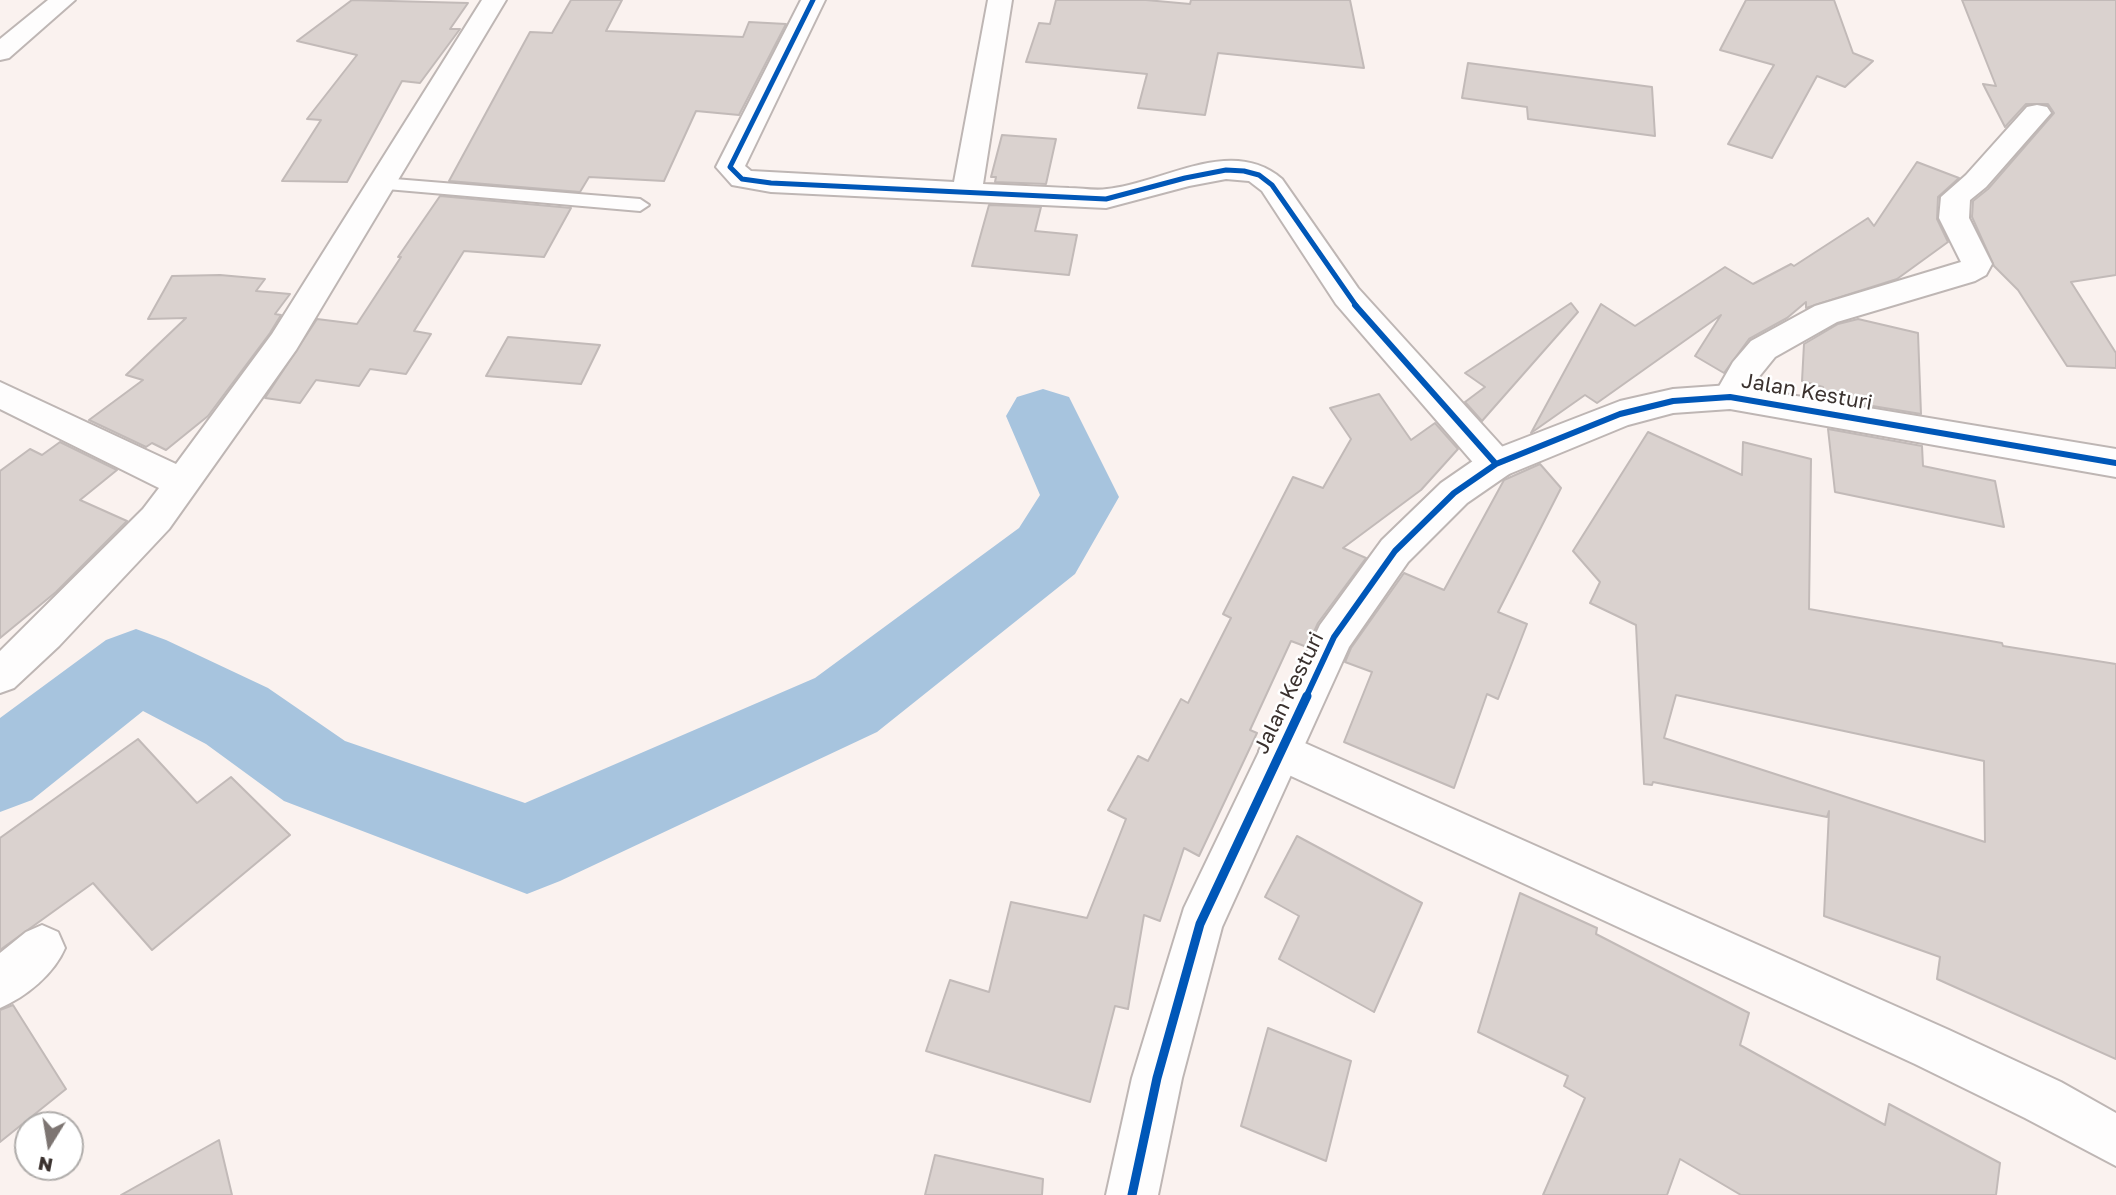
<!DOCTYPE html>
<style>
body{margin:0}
#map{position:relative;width:2116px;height:1195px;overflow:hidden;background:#faf2ef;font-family:"Golos Text",sans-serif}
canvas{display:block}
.north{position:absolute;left:14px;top:1111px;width:70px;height:70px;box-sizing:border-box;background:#fff;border:2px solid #b0adab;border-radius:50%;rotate:191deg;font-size:19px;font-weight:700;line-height:28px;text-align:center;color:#3a312e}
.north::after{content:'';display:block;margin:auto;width:24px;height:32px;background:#7d7572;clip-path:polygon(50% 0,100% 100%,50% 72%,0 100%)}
</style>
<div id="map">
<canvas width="2116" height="1195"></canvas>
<div class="north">N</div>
</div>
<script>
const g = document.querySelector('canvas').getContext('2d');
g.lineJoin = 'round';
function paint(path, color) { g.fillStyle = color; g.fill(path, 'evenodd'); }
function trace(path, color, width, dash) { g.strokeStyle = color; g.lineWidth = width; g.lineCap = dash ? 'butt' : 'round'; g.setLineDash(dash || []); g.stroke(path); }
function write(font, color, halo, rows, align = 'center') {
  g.font = font + ' "Golos Text",sans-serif'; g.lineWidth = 5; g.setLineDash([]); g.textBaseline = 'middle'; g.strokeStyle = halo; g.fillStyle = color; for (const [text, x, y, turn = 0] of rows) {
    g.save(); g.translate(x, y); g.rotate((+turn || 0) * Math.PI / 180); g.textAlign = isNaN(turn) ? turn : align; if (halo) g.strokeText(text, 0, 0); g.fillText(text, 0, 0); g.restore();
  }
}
const river = new Path2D(`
 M 1043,389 L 1069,397 L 1119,497 L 1075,574 L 877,732 L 560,881 L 527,894 L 284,801 L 206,744 L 143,711 L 32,800 L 0,812 L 0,718 L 106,640 L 136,629 L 166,640 L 268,688 L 345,741 L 525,803 L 815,678 L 1019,528 L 1040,495 L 1006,416 L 1017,397 Z`);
const building = new Path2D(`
 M 352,0 L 468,3 L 450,29 L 460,29 L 420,83 L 402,81 L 347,182 L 282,181 L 321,120 L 307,119 L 357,55 L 297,41 Z
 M 571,0 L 622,0 L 606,31 L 743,37 L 749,22 L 786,24 L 739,115 L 696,111 L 664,181 L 589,177 L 580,192 L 449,181 L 530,32 L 552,33 Z
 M 1056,0 L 1146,0 L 1190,4 L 1191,0 L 1350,0 L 1364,68 L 1218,53 L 1205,115 L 1138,108 L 1147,74 L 1026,62 L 1039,23 L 1050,24 Z
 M 1746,0 L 1834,0 L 1853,53 L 1873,61 L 1845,87 L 1817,76 L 1772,158 L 1728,144 L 1774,65 L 1720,50 Z
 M 1962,0 L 2116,0 L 2116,275 L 2071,282 L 2116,353 L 2116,368 L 2067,366 L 2018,290 L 1994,266 L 1972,217 L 1973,201 L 1988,189 L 2054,113 L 2048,104 L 2026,104 L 2005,127 L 1983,84 L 1996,86 Z
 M 1468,63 L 1652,87 L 1655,136 L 1528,119 L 1527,107 L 1462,98 Z
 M 1002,135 L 1056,139 L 1046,184 L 995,182 L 996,177 L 991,177 Z
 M 1917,162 L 1959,178 L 1938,197 L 1937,219 L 1948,242 L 1897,279 L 1806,308 L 1806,302 L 1787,318 L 1749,339 L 1724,373 L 1695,356 L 1721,315 L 1597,403 L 1585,395 L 1531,433 L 1601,304 L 1635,326 L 1725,267 L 1753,284 L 1791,264 L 1794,266 L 1868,218 L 1874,226 Z
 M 440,196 L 571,208 L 544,257 L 464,251 L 414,331 L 431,334 L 406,374 L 370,369 L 359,386 L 316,380 L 300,403 L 265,398 L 317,319 L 357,324 L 401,257 L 398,257 Z
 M 989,205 L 1041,207 L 1035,231 L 1077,235 L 1069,275 L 972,266 Z
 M 220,275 L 265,279 L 256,291 L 290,294 L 275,314 L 281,315 L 270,333 L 208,416 L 166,450 L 152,443 L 146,447 L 89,420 L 143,380 L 126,375 L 186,318 L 148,319 L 172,276 Z
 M 1571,303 L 1578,312 L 1482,421 L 1465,402 L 1485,387 L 1465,373 Z
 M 1858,319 L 1918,333 L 1921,414 L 1824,398 L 1823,387 L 1802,381 L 1804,344 L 1838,324 Z
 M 508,337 L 600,345 L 581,384 L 486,376 Z
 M 1379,394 L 1411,440 L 1435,423 L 1458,449 L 1421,490 L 1343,548 L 1366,558 L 1318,623 L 1307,647 L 1291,641 L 1250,730 L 1257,733 L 1199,856 L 1184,848 L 1160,921 L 1144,915 L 1128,1009 L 1115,1006 L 1090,1102 L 926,1051 L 950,980 L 989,992 L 1011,902 L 1087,918 L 1126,819 L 1108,810 L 1138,756 L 1148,761 L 1181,699 L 1188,703 L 1231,618 L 1223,614 L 1293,477 L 1323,488 L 1351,439 L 1330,408 Z
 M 1828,429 L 1922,446 L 1923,466 L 1995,481 L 2004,527 L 1835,492 Z
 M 1648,432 L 1742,475 L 1743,442 L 1811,459 L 1809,609 L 2002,643 L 2003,646 L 2116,664 L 2116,1059 L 1937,979 L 1940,957 L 1824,916 L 1829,811 L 1827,817 L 1653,782 L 1652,785 L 1644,784 L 1636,625 L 1590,603 L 1600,582 L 1573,551 ZM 1676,695 L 1984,761 L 1985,842 L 1664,738 Z
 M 60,442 L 117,470 L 80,500 L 127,521 L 56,592 L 0,638 L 0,471 L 30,449 L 42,455 Z
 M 1540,464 L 1561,488 L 1498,612 L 1527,624 L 1498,699 L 1487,694 L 1454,788 L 1344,742 L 1372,672 L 1345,662 L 1351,648 L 1404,573 L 1444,590 L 1504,480 Z
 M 138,739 L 197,803 L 231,777 L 290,835 L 152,950 L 93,883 L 0,950 L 0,838 Z
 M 1297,836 L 1422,903 L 1374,1012 L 1279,959 L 1299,916 L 1265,897 Z
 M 1520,893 L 1597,928 L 1596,934 L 1749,1013 L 1740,1045 L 1885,1125 L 1889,1104 L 2000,1163 L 1996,1195 L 1741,1195 L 1680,1159 L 1667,1195 L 1543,1195 L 1585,1098 L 1564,1086 L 1568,1076 L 1478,1032 Z
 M 13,1005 L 66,1089 L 0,1142 L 0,1010 Z
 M 1268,1028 L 1351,1061 L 1326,1161 L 1241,1126 Z
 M 219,1140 L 232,1195 L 121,1195 Z
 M 935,1155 L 1043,1179 L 1042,1195 L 925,1195 Z`);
const service = new Path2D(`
 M 382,178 L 640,199 L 649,205 L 640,211 L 375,188 L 373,184 L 375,180 Z`);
const minor = new Path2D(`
 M 48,0 L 75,0 L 9,58 L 0,60 L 0,39 Z
 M 482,0 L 506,0 L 296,350 L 169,529 L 59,646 L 14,688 L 0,693 L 0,651 L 143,509 L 159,488 L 0,409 L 0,382 L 176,464 L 272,334 Z
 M 801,0 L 825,0 L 745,166 L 751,171 L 954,182 L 988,0 L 1012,0 L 983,184 C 1012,185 1040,187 1069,188 C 1081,188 1095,191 1107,189 C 1162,184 1231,135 1282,179 L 1358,288 L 1509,454 L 1514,464 L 1509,474 L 1496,478 L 1483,474 L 1336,304 L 1262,191 L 1249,181 L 1226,179 L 1189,186 L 1106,208 L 771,192 L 732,185 L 716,167 Z
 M 2037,105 L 2047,107 L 2051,113 L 1986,187 L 1970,200 L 1969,218 L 1992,264 L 1986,275 L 1975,281 L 1837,322 L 1775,357 L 1758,378 L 1742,406 L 1730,409 L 1718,406 L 1713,397 L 1733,362 L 1751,341 L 1815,306 L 1961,262 L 1939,218 L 1941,197 L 1966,175 L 2027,107 Z
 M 1280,732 L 1949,1030 L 2061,1082 L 2116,1113 L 2116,1166 L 2025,1118 L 1915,1064 L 1265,764 L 1259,751 L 1265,738 Z
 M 42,925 L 58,932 L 65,948 C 54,974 26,997 0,1008 L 0,953 L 26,932 Z`);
const tertiary = new Path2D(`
 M 1730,385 L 2116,449 L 2116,477 L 1730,409 L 1673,413 L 1628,425 L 1509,474 L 1467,503 L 1408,562 L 1349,647 L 1222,927 L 1182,1078 L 1158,1195 L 1106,1195 L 1132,1078 L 1184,908 L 1320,625 L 1382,540 L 1441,483 L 1483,454 L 1620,401 L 1673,389 Z`);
const cyclewayFar2 = new Path2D(`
 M 813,0 L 730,167 L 742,179 L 771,183 L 1106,199 L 1185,178 L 1226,170 L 1244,171 L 1259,175 L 1272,185 L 1357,307`);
const cyclewayFar1 = new Path2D(`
 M 1355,305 L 1496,464
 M 1306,697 L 1334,637 L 1395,551 L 1454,493 L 1496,464 L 1620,414 L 1673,401 L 1730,397 L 2116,463`);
const cycleway = new Path2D(`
 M 1132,1195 L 1157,1078 L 1200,924 L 1307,696`);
const streetNames = [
 ["Jalan Kesturi",1807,392,10],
 ["Jalan Kesturi",1289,693,-64]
];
paint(river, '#a7c4de');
paint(building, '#dad2cf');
trace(building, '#c2bab8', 2);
trace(service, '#beb6b4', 4);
trace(minor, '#beb6b4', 4);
trace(tertiary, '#beb6b4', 4);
paint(service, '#fefdfd');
paint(minor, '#fefdfd');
paint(tertiary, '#fefdfd');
trace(cyclewayFar2, '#0057b8', 5);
trace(cyclewayFar1, '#0057b8', 6);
trace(cycleway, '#0057b8', 9);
write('21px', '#3a312e', '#fff', streetNames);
</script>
